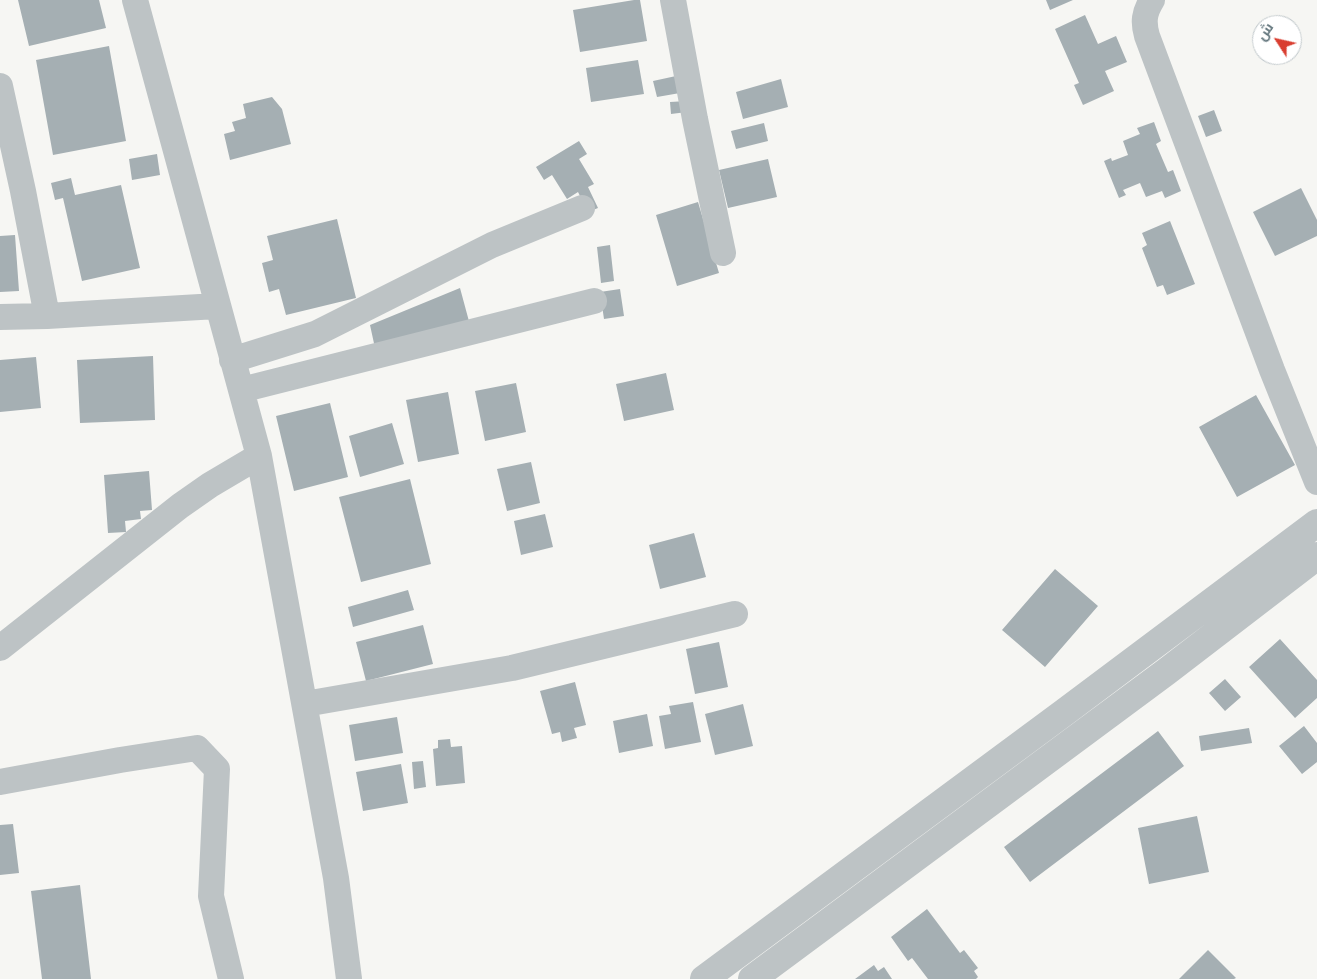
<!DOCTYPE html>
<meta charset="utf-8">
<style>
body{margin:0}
#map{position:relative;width:1317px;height:979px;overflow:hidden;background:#f6f6f3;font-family:"Nunito Sans",Cairo,sans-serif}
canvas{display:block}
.north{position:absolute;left:1252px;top:15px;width:50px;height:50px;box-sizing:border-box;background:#fff;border:1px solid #c1c8cb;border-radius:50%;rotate:305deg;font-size:14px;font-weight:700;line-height:20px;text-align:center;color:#63767d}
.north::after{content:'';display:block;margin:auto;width:18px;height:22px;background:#d93e30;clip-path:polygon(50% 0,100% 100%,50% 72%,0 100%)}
</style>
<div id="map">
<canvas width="1317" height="979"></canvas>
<div class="north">ش</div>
</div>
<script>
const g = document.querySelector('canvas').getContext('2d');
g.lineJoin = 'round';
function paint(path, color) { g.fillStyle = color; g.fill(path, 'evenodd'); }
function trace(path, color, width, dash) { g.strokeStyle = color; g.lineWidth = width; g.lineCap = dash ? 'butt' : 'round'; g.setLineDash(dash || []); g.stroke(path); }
const building = new Path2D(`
 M 18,0 L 99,0 L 106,28 L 29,46 Z
 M 634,0 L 640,0 L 647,41 L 580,52 L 573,10 Z
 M 1046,0 L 1073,0 L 1050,10 Z
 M 1085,15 L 1098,44 L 1116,36 L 1127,62 L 1105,71 L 1114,91 L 1083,105 L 1074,85 L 1079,83 L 1055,29 Z
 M 109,46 L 126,141 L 53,155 L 36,60 Z
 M 638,60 L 644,94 L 591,102 L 586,68 Z
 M 676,76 L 680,93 L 657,97 L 653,81 Z
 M 781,79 L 788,107 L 743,119 L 736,92 Z
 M 272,97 L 282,109 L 291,144 L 230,160 L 224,134 L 235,131 L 232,122 L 246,118 L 243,104 Z
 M 687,101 L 687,112 L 671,114 L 670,102 Z
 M 1214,110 L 1222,131 L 1206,137 L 1198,116 Z
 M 1154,122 L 1161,141 L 1156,144 L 1168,172 L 1173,170 L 1181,191 L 1165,198 L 1162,191 L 1146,197 L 1140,183 L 1123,190 L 1126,195 L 1119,198 L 1104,161 L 1111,158 L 1112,161 L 1128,155 L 1123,141 L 1140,134 L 1137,128 Z
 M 764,123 L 768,141 L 736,149 L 731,131 Z
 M 579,141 L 587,154 L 579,159 L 594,184 L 588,187 L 598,208 L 588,212 L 578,192 L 567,199 L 552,175 L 544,180 L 536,167 Z
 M 157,154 L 160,175 L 132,180 L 129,159 Z
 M 768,159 L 777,197 L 728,208 L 719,170 Z
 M 71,178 L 75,195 L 121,185 L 140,268 L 82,281 L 63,198 L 55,200 L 51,183 Z
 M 1301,188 L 1317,220 L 1317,236 L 1275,256 L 1253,212 Z
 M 698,202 L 719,273 L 677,286 L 656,215 Z
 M 337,219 L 356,298 L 286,315 L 279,289 L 269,292 L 262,263 L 273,260 L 267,236 Z
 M 1170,221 L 1195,284 L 1167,295 L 1163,285 L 1157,287 L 1142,248 L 1147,245 L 1142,233 Z
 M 15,235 L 19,291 L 0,292 L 0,236 Z
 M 610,245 L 614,281 L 601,283 L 597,247 Z
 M 460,288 L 470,325 L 375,348 L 370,325 Z
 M 620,289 L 624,316 L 604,319 L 600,292 Z
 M 153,356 L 155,420 L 80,423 L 77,360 Z
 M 36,357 L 41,408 L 0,412 L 0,360 Z
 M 666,373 L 674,410 L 624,421 L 616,384 Z
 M 516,383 L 526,432 L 485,441 L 475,391 Z
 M 448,392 L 459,454 L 418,462 L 406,400 Z
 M 1256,395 L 1295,465 L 1237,497 L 1199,427 Z
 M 330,403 L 348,477 L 294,491 L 276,416 Z
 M 392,423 L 404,464 L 360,477 L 349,436 Z
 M 531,462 L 540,503 L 507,511 L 497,469 Z
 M 149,471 L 152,510 L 140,511 L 141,519 L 125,521 L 126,532 L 108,533 L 104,475 Z
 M 410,479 L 431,564 L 361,582 L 339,497 Z
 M 545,514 L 553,547 L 521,555 L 514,521 Z
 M 694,533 L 706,577 L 660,589 L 649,545 Z
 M 1055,569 L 1098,606 L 1045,667 L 1002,630 Z
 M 408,590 L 414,610 L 353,627 L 348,607 Z
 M 423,625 L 433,664 L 366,681 L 356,642 Z
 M 1280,639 L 1317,680 L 1317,698 L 1295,718 L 1249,667 Z
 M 719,642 L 728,687 L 695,694 L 686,649 Z
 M 1225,679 L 1241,697 L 1225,711 L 1209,693 Z
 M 575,682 L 586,725 L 574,728 L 577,738 L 562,742 L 560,732 L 552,734 L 540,691 Z
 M 693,702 L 701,742 L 665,749 L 659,716 L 671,714 L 669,706 Z
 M 743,704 L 753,746 L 715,755 L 705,714 Z
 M 647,714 L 653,746 L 619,753 L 613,721 Z
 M 397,717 L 403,753 L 355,761 L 349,725 Z
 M 1304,726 L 1317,743 L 1317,762 L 1302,774 L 1279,746 Z
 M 1249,728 L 1252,743 L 1201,751 L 1199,736 Z
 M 1158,731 L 1184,766 L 1030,882 L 1004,847 Z
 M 450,739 L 451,747 L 462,746 L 465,783 L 436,786 L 433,749 L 438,748 L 438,740 Z
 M 423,761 L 426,787 L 414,789 L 412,762 Z
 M 401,764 L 408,803 L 363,811 L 356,772 Z
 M 1197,816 L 1209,872 L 1149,884 L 1138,828 Z
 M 13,824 L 19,873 L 0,875 L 0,825 Z
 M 80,885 L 91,979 L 42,979 L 31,891 Z
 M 927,909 L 960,953 L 964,950 L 978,968 L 974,971 L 978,977 L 976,979 L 928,979 L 912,958 L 908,961 L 891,937 Z
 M 1208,950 L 1236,978 L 1234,979 L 1179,979 Z
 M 874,965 L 878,971 L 884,967 L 892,979 L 855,979 Z`);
const minor = new Path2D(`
 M 135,0 L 259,456 L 336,878 L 349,979
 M 673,0 L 695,119 L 723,253
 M 1152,0 C 1144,13 1143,22 1147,36 L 1272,370 L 1317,482
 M 0,86 L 23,191 L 47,316
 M 0,317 L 47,316 L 217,306
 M 232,360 L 315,334 L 492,245 L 582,208
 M 241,390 L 594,301
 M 0,648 L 180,506 L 210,485 L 259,456
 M 305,704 L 512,668 L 735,614
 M 0,782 L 120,760 L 197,748 L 217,769 L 211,896 L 231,979`);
const tertiary = new Path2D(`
 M 704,979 L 1062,714 L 1317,523
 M 752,979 L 1166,672 L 1317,556`);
paint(building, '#a5afb3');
trace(minor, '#bdc3c5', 26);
trace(tertiary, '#bdc3c5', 28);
</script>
